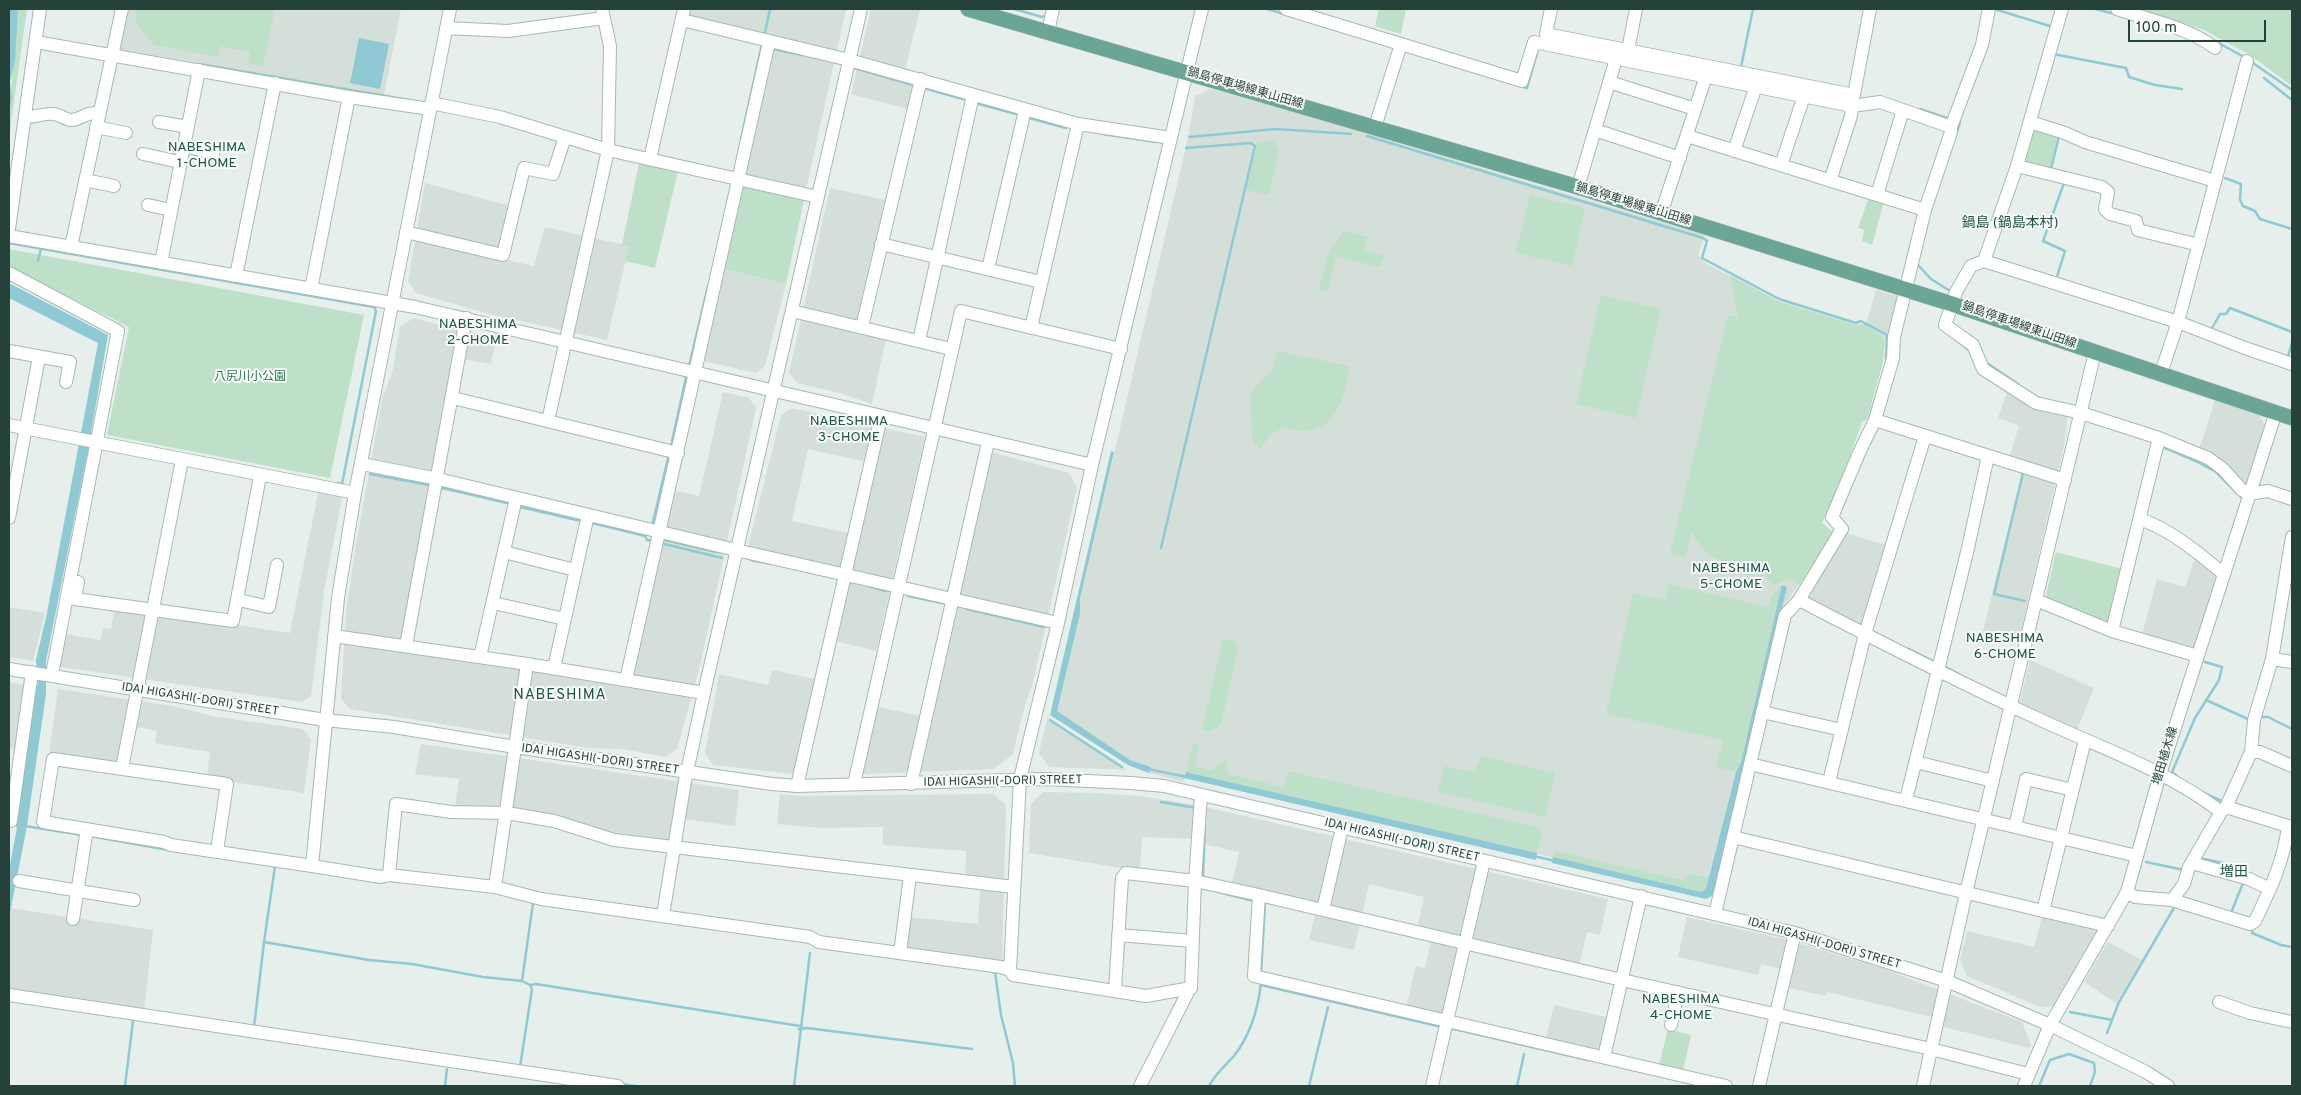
<!DOCTYPE html>
<meta charset="utf-8">
<style>
body{margin:0}
#map{position:relative;width:2301px;height:1095px;overflow:hidden;background:#e6efeb;font-family:Overpass,sans-serif}
canvas{display:block}
.frame{position:absolute;inset:0;border:10px solid #24423a;pointer-events:none}
.scale{position:absolute;left:2128px;top:20px;width:138px;height:22px;box-sizing:border-box;border:2px solid #24423a;border-top:0;padding-left:6px;font-size:15px;line-height:18px;white-space:nowrap;color:#24423a;-webkit-text-stroke:4px #f7fbf9;paint-order:stroke}
</style>
<div id="map">
<canvas width="2301" height="1095"></canvas>
<div class="frame"></div>
<div class="scale">100 m</div>
</div>
<script>
const g = document.querySelector('canvas').getContext('2d');
g.lineJoin = 'round';
function paint(path, color) { g.fillStyle = color; g.fill(path, 'evenodd'); }
function trace(path, color, width, dash) { g.strokeStyle = color; g.lineWidth = width; g.lineCap = dash ? 'butt' : 'round'; g.setLineDash(dash || []); g.stroke(path); }
function write(font, color, halo, rows, align = 'center') {
  g.font = font + ' Overpass,"Noto Sans JP",sans-serif'; g.lineWidth = 4; g.setLineDash([]); g.textBaseline = 'middle'; g.strokeStyle = halo; g.fillStyle = color; for (const [text, x, y, turn = 0] of rows) {
    g.save(); g.translate(x, y); g.rotate((+turn || 0) * Math.PI / 180); g.textAlign = isNaN(turn) ? turn : align; if (halo) g.strokeText(text, 0, 0); g.fillText(text, 0, 0); g.restore();
  }
}
const built = new Path2D(`
 M 127,9 L 401,9 L 384,95 L 118,49 Z
 M 687,9 L 846,9 L 806,190 L 744,176 L 775,38 L 686,18 Z
 M 871,9 L 920,9 L 903,77 L 918,81 L 911,110 L 851,94 Z
 M 1210,89 L 1361,130 L 1384,139 L 1705,235 L 1698,255 L 1705,263 L 1778,301 L 1806,310 L 1856,325 L 1866,324 L 1876,290 L 1897,296 L 1900,303 L 1890,333 L 1885,339 L 1883,362 L 1867,419 L 1862,422 L 1842,478 L 1822,523 L 1833,532 L 1799,585 L 1775,617 L 1741,762 L 1736,772 L 1706,890 L 1701,892 L 1186,772 L 1184,782 L 1149,773 L 1151,767 L 1130,760 L 1056,711 L 1080,614 L 1080,599 L 1188,138 L 1195,96 Z
 M 425,183 L 518,208 L 507,260 L 534,266 L 545,227 L 629,246 L 607,340 L 489,314 L 416,293 L 408,281 Z
 M 830,188 L 890,201 L 859,331 L 886,338 L 872,404 L 840,393 L 797,383 L 789,373 Z
 M 724,269 L 786,284 L 765,366 L 756,373 L 703,361 Z
 M 414,318 L 459,330 L 497,336 L 491,364 L 456,358 L 400,650 L 629,684 L 672,490 L 699,496 L 723,392 L 749,398 L 756,408 L 700,666 L 677,749 L 666,757 L 621,749 L 588,748 L 350,709 L 341,699 L 346,612 L 356,544 L 382,400 L 393,369 L 400,326 Z
 M 2008,389 L 2068,414 L 2064,446 L 2018,644 L 1982,635 L 2024,465 L 2009,459 L 2019,426 L 1998,418 Z
 M 2215,400 L 2259,415 L 2265,425 L 2244,497 L 2221,472 L 2197,456 Z
 M 792,408 L 925,437 L 876,651 L 835,641 L 875,464 L 808,449 L 792,521 L 849,533 L 841,570 L 748,547 L 781,415 Z
 M 991,452 L 1069,473 L 1077,487 L 1033,682 L 1023,712 L 1013,754 L 994,769 L 863,774 L 878,707 L 930,718 Z
 M 319,489 L 338,493 L 342,497 L 324,592 L 311,696 L 302,702 L 60,667 L 66,634 L 100,640 L 103,628 L 111,629 L 115,607 L 290,633 Z
 M 1844,532 L 1888,546 L 1862,628 L 1804,599 Z
 M 2196,554 L 2219,574 L 2192,658 L 2142,635 L 2157,579 L 2185,587 Z
 M 9,607 L 45,613 L 33,661 L 9,657 Z
 M 2030,660 L 2094,688 L 2077,730 L 2020,702 Z
 M 772,670 L 815,679 L 793,774 L 713,765 L 705,753 L 719,674 L 768,685 Z
 M 9,682 L 34,687 L 24,751 L 9,748 Z
 M 58,689 L 173,706 L 212,716 L 303,729 L 311,740 L 304,793 L 207,778 L 210,752 L 155,743 L 157,731 L 128,725 L 120,765 L 49,753 Z
 M 1047,718 L 1127,770 L 1049,767 L 1039,753 Z
 M 421,744 L 739,790 L 735,826 L 675,818 L 671,841 L 608,835 L 455,808 L 459,779 L 415,774 Z
 M 1043,792 L 1093,793 L 1140,796 L 1196,805 L 1608,899 L 1600,935 L 1587,932 L 1579,966 L 1471,941 L 1453,1018 L 1406,1008 L 1416,966 L 1425,968 L 1433,933 L 1417,929 L 1424,897 L 1369,884 L 1354,950 L 1309,940 L 1317,906 L 1231,887 L 1239,852 L 1204,844 L 1194,839 L 1142,837 L 1140,871 L 1029,853 L 1031,804 Z
 M 780,794 L 800,796 L 993,794 L 1006,805 L 1002,964 L 904,950 L 908,917 L 978,924 L 980,889 L 965,887 L 966,851 L 883,845 L 883,827 L 820,828 L 777,824 Z
 M 10,908 L 153,930 L 144,1010 L 9,988 Z
 M 2043,913 L 2103,928 L 2055,1006 L 2040,1007 L 1967,976 L 1960,960 L 1967,931 L 2034,947 Z
 M 1687,917 L 1788,940 L 1885,969 L 1952,995 L 2022,1022 L 2031,1045 L 2030,1048 L 1939,1026 L 1940,1019 L 1827,992 L 1826,996 L 1784,987 L 1787,971 L 1761,964 L 1758,975 L 1678,957 Z
 M 2108,942 L 2142,960 L 2116,1003 L 2084,982 Z
 M 1554,1005 L 1610,1018 L 1602,1052 L 1546,1039 Z`);
const green = new Path2D(`
 M 18,9 L 27,9 L 9,137 C 9,94 15,52 18,9 Z
 M 137,9 L 275,9 L 263,66 L 248,63 L 250,52 L 220,46 L 218,57 L 154,45 L 135,21 Z
 M 1379,9 L 1406,9 L 1401,34 L 1375,26 Z
 M 2140,9 L 2292,9 L 2292,86 L 2250,55 L 2204,30 Z
 M 2031,127 L 2057,137 L 2050,171 L 2020,163 Z
 M 1274,140 L 1279,152 L 1269,195 L 1246,190 L 1257,143 Z
 M 640,158 L 678,171 L 655,268 L 625,261 L 629,246 L 622,245 Z
 M 742,184 L 804,200 L 786,284 L 724,269 Z
 M 1530,195 L 1585,208 L 1572,266 L 1516,253 Z
 M 1869,197 L 1884,202 L 1872,245 L 1862,241 L 1864,230 L 1858,228 Z
 M 1345,231 L 1368,237 L 1364,250 L 1385,256 L 1380,267 L 1336,257 L 1327,292 L 1319,289 L 1330,249 Z
 M 9,249 L 364,315 L 330,478 L 107,435 L 129,327 L 9,267 Z
 M 1730,275 L 1778,301 L 1856,325 L 1866,324 L 1885,339 L 1883,362 L 1867,419 L 1862,422 L 1843,475 L 1822,523 L 1833,532 L 1799,585 C 1789,578 1783,579 1773,586 L 1765,576 L 1744,575 L 1745,568 C 1722,563 1702,555 1692,532 L 1685,558 L 1670,554 L 1728,315 L 1738,317 Z
 M 1601,295 L 1661,309 L 1636,418 L 1576,404 Z
 M 1277,351 L 1350,366 C 1343,405 1333,441 1284,428 L 1270,434 L 1261,449 L 1255,445 L 1252,438 L 1250,395 L 1263,378 L 1272,370 Z
 M 2056,552 L 2122,569 L 2109,625 L 2045,600 Z
 M 1669,584 L 1768,607 L 1772,594 L 1782,585 L 1741,762 L 1736,772 L 1716,767 L 1723,740 L 1606,714 L 1633,593 L 1665,600 Z
 M 1223,639 L 1235,642 L 1238,648 L 1221,724 L 1211,731 L 1202,730 Z
 M 1193,743 L 1199,745 L 1195,766 L 1211,770 L 1226,759 L 1228,774 L 1284,787 L 1288,771 L 1537,827 L 1542,834 L 1537,853 L 1186,772 Z
 M 1481,756 L 1555,773 L 1545,817 L 1438,792 L 1444,766 L 1475,772 Z
 M 1556,851 L 1682,880 L 1690,874 L 1710,878 L 1706,890 L 1701,892 L 1553,857 Z
 M 1668,1029 L 1691,1035 L 1683,1071 L 1659,1065 Z`);
const water = new Path2D(`
 M 9,9 L 18,9 L 15,61 L 10,82 L 12,99 L 9,109 Z
 M 359,38 L 389,44 L 380,89 L 350,83 Z
 M 9,283 L 108,335 L 88,450 L 46,661 L 46,694 L 27,826 L 9,918 L 9,869 L 17,828 L 15,825 L 35,688 L 38,685 L 36,660 L 47,613 L 98,343 L 9,298 Z
 M 1111,451 L 1114,452 L 1080,599 L 1080,614 L 1057,711 L 1130,760 L 1151,767 L 1149,773 L 1128,765 L 1050,715 Z
 M 1782,585 L 1787,587 L 1714,895 L 1706,899 L 1552,863 L 1553,857 L 1701,892 L 1706,889 L 1736,772 L 1741,762 Z
 M 1186,772 L 1537,853 L 1536,860 L 1184,778 Z`);
const stream = new Path2D(`
 M 1014,9 L 1042,17 L 1046,15
 M 1267,9 L 1284,14
 M 1994,9 L 2053,27
 M 2095,9 L 2115,14
 M 764,37 L 770,9
 M 2213,40 L 2246,58
 M 773,49 L 802,55
 M 2053,54 L 2126,68 L 2129,77 L 2155,85 L 2182,89
 M 2250,61 L 2292,90
 M 199,64 L 409,100
 M 851,67 L 913,85
 M 1741,67 L 1753,9
 M 2264,78 L 2292,100
 M 1521,86 L 1527,88 L 1537,53
 M 927,89 L 963,99
 M 979,104 L 1016,114
 M 1920,109 L 1950,119
 M 1029,118 L 1066,128
 M 1957,132 L 1960,122 L 1958,122
 M 1103,134 L 1156,142
 M 1367,136 L 1703,238 L 1707,241 L 1702,258 L 1779,299 L 1856,323 L 1861,321 L 1887,335 L 1886,360
 M 1189,137 L 1276,129 L 1351,134
 M 741,139 L 762,44
 M 2051,169 L 2059,136
 M 2225,178 L 2241,184 L 2240,200 L 2243,206 L 2255,211 L 2260,219 L 2292,229
 M 9,243 L 374,307 L 376,311 L 342,484 L 338,483
 M 38,261 L 41,249
 M 1917,264 L 1931,279 L 1950,291
 M 2056,280 L 2065,251 L 2043,241 L 2064,183
 M 2211,330 L 2220,314 L 2226,314 L 2230,308 L 2292,332
 M 1955,339 L 1970,351
 M 2288,357 L 2292,342
 M 1987,363 L 2018,384
 M 689,366 L 708,286
 M 1869,419 L 1875,399
 M 671,446 L 687,373
 M 2163,447 L 2198,462 L 2216,472 L 2241,497
 M 2020,472 L 2023,473 L 1994,594 L 2025,601
 M 370,474 L 429,485
 M 442,488 L 507,503
 M 520,507 L 581,521
 M 592,523 L 645,536 L 647,540 L 653,541
 M 652,526 L 669,454
 M 661,539 L 716,552
 M 660,543 L 722,558
 M 1161,548 L 1255,146 L 1251,143 L 1186,148
 M 751,560 L 771,564
 M 868,586 L 886,591
 M 908,596 L 942,603
 M 967,609 L 1044,627
 M 1909,649 L 1933,661
 M 1944,666 L 1968,679
 M 2206,700 L 2250,720
 M 2260,719 L 2261,717 L 2268,717 L 2292,729
 M 1050,720 L 1122,767
 M 1148,769 L 1187,777
 M 2178,777 L 2172,772 L 2195,718 L 2219,680 L 2222,667 L 2205,662
 M 2204,793 L 2224,802
 M 1161,802 L 1197,808
 M 25,826 L 82,835
 M 90,836 L 168,850
 M 1534,856 L 1555,861
 M 2199,858 L 2228,864 L 2245,870 L 2245,873
 M 2146,862 L 2184,870
 M 1203,877 L 1205,825
 M 1203,888 L 1254,901
 M 2231,913 L 2243,883
 M 2253,927 L 2252,933 L 2281,945 L 2292,947
 M 264,942 L 369,960 L 412,964 L 483,977 L 522,981
 M 992,972 L 995,972 L 1001,1015 L 1013,1063 L 1015,1086
 M 1261,973 L 1265,903 L 1262,903
 M 530,985 L 536,984 L 800,1026
 M 1261,985 L 1442,1027
 M 2070,1012 L 2112,1020
 M 254,1027 L 264,942 L 275,866
 M 1450,1028 L 1588,1060
 M 799,1029 L 807,1028 L 972,1049
 M 2107,1033 L 2119,1002 L 2175,906
 M 520,1067 L 532,989 L 530,985 L 522,981 L 533,903
 M 621,1084 L 635,1086
 M 125,1086 L 133,1021
 M 445,1086 L 447,1069
 M 794,1086 L 810,953
 M 1209,1086 C 1215,1074 1225,1066 1234,1056 C 1251,1034 1258,1010 1261,983
 M 1309,1086 L 1328,1007
 M 1517,1086 L 1524,1054
 M 2039,1086 L 2050,1060 L 2069,1054 L 2094,1063 L 2095,1072 L 2090,1086`);
const minor = new Path2D(`
 M 450,9 L 355,493 L 338,598 L 312,866 L 381,877 L 389,875 L 495,887 L 541,899 L 810,937 L 819,942 L 1001,967 L 1010,970 L 1013,975 L 1146,996 L 1191,988 L 1195,881 L 1201,795
 M 1286,9 L 1522,81 L 1534,42 L 1852,106 L 1880,102 L 1951,127 L 1951,132 L 1925,210 L 1894,337 L 1893,358 L 1875,420 L 1859,453 L 1832,517 L 1842,529 L 1799,600 L 1785,615 L 1715,914
 M 1551,9 L 1546,34 L 1854,95 L 1870,9
 M 2062,9 L 2017,166 L 1984,261 L 1971,266 L 1956,292 L 1945,325 L 1973,345 L 1983,369 L 2036,403 L 2081,413 L 2159,438 L 2208,458 L 2223,469 L 2242,490 L 2249,494 L 2268,491 L 2292,499
 M 2117,9 C 2150,20 2187,27 2215,48
 M 682,20 L 849,60 L 1078,124 L 1171,138
 M 446,28 L 508,31 L 604,18
 M 1048,32 L 1053,9
 M 36,42 L 349,97 L 430,109
 M 1628,50 L 1636,9
 M 1609,82 L 1695,109
 M 431,103 L 500,117 L 608,150 L 818,197
 M 25,117 C 36,117 44,113 53,114 C 60,114 65,120 72,120 C 83,119 85,111 99,114
 M 159,122 L 188,127
 M 2030,122 L 2065,133 L 2085,142 L 2215,181
 M 96,127 L 126,133
 M 1375,127 L 1401,44
 M 1951,127 L 1982,45 L 1989,9
 M 1595,130 L 1680,158
 M 1687,136 L 1925,210
 M 184,146 L 213,153
 M 1734,151 L 1756,86
 M 143,154 L 175,161 L 181,160
 M 650,159 L 684,9
 M 1781,165 L 1804,96
 M 2017,166 L 2102,187 L 2108,192 L 2105,209 L 2110,214 L 2136,221 L 2138,230 L 2199,245
 M 85,180 L 114,186
 M 1830,181 L 1851,116 L 1852,106
 M 1578,187 L 1616,59
 M 1877,195 L 1903,110
 M 148,205 L 171,210
 M 1661,214 L 1706,76
 M 9,229 L 40,9
 M 406,232 L 503,255 L 524,168 L 553,174 L 565,137
 M 9,236 L 415,307 L 1092,465
 M 881,244 L 1041,282
 M 71,247 L 122,9
 M 1984,261 L 2178,322 L 2245,348 L 2292,364
 M 161,263 L 199,70
 M 988,269 L 1025,110
 M 9,273 L 118,331 L 53,669
 M 236,276 L 275,83
 M 311,289 L 349,97
 M 792,311 L 951,349
 M 862,327 L 921,79
 M 1031,328 L 1078,124
 M 919,341 L 973,95
 M 9,351 L 70,362 L 66,382
 M 2161,373 L 2178,322 L 2247,61
 M 453,398 L 678,453
 M 1875,420 L 2065,480
 M 548,421 L 608,150 L 610,46 L 602,9
 M 9,425 L 355,493
 M 362,464 L 438,479 L 736,550 L 1058,623
 M 9,518 L 39,357
 M 2140,519 C 2173,531 2197,552 2224,574
 M 504,552 L 575,570
 M 78,582 L 75,599 L 233,621 L 260,476
 M 239,600 L 269,607 L 277,565
 M 1799,600 C 1880,642 1961,683 2043,721 C 2104,749 2168,771 2221,812
 M 2036,600 L 2112,631 L 2198,656
 M 493,603 L 565,619
 M 2112,631 L 2159,438
 M 334,636 L 527,664 L 704,693
 M 406,646 L 466,318
 M 480,657 L 516,498
 M 2272,659 L 2292,662
 M 554,668 L 588,515
 M 9,669 L 325,720 L 394,727 L 515,747 L 772,784 L 797,786 L 1044,779 L 1131,783 L 1164,786 L 1795,933 L 1947,981 L 2050,1025 L 2146,1072 L 2168,1086
 M 626,680 L 769,42
 M 1762,712 L 1842,730
 M 2251,752 L 2260,752 L 2292,766
 M 1916,762 L 1993,781
 M 1750,764 L 2137,856
 M 122,768 L 182,460
 M 1829,782 L 1865,634 L 1925,436
 M 854,784 L 961,311 L 1121,349
 M 911,784 L 988,442
 M 797,786 L 881,417
 M 1906,800 L 1968,548 L 1988,456
 M 9,821 L 11,821 L 32,672
 M 2015,827 L 2026,779 L 2073,790
 M 1733,837 L 2043,911 L 2085,740
 M 217,851 L 227,784 L 53,759 L 43,822 L 164,842 L 171,845 L 312,866
 M 2192,863 L 2249,879 L 2270,889
 M 389,875 L 396,804 L 451,812 L 507,813 L 554,821 L 614,840 L 1014,887
 M 19,881 L 134,900
 M 495,887 L 527,664
 M 2127,892 L 2135,897 L 2172,900 L 2184,884 L 2189,867 L 2221,812 L 2226,807 L 2251,752 L 2254,720 L 2272,659 L 2292,537
 M 1259,895 L 1254,976 L 1726,1086
 M 2172,900 L 2250,924 L 2255,921 C 2270,890 2284,861 2288,826 L 2226,807
 M 1323,910 L 1342,828
 M 2043,911 L 2108,926
 M 663,915 L 685,781 L 704,693 L 861,9
 M 73,919 L 87,829
 M 1118,935 L 1193,941
 M 900,953 L 910,876
 M 1010,970 L 1020,779 L 1058,623 L 1092,465 L 1202,9
 M 1115,990 L 1122,878 L 1126,873 L 1195,881 L 1259,895 L 1622,980 L 1931,1049 L 2028,1074
 M 9,995 L 618,1086
 M 2219,1002 L 2250,1013 L 2292,1022
 M 1671,1025 L 1678,992
 M 1604,1057 L 1641,896
 M 1140,1086 L 1187,994 L 1187,989
 M 1432,1086 L 1484,861
 M 1759,1086 L 1795,933
 M 1923,1086 L 1966,893 L 2095,352
 M 2024,1086 L 2050,1025 L 2127,892 L 2160,774 L 2276,412`);
const major = new Path2D(`
 M 968,9 L 1578,187 L 1952,304 L 2292,418`);
const streetNames = [
 ["鍋島停車場線東山田線",1245,89,16],
 ["鍋島停車場線東山田線",1633,205,17],
 ["鍋島停車場線東山田線",2019,326,19],
 ["IDAI HIGASHI(-DORI) STREET",200,700,9],
 ["増田植木線",2166,756,-73],
 ["IDAI HIGASHI(-DORI) STREET",600,760,8],
 ["IDAI HIGASHI(-DORI) STREET",1003,782,-1],
 ["IDAI HIGASHI(-DORI) STREET",1402,841,13],
 ["IDAI HIGASHI(-DORI) STREET",1824,944,16]
];
const parkNames = [
 ["八尻川小公園",250,378]
];
const neighbourhoodNames = [
 ["NABESHIMA",207,148],
 ["1-CHOME",207,164],
 ["鍋島 (鍋島本村)",2010,224],
 ["NABESHIMA",478,325],
 ["2-CHOME",478,341],
 ["NABESHIMA",849,422],
 ["3-CHOME",849,438],
 ["NABESHIMA",1731,569],
 ["5-CHOME",1731,585],
 ["NABESHIMA",2005,639],
 ["6-CHOME",2005,655],
 ["増田",2234,873],
 ["NABESHIMA",1681,1000],
 ["4-CHOME",1681,1016]
];
const quarterNames = [
 ["NABESHIMA",560,696]
];
paint(built, '#d4dfda');
paint(green, '#bfe0c8');
paint(water, '#8ec9d4');
trace(stream, '#8ec9d4', 2.5);
trace(minor, '#a8b8b2', 14);
trace(major, '#c2cac8', 16);
trace(minor, '#fff', 12);
trace(major, '#6aa596', 15);
write('12px', '#24423a', '#f7fbf9', streetNames);
write('12px', '#2d7a4b', '#f7fbf9', parkNames);
write('14px', '#1f5548', '#f7fbf9', neighbourhoodNames);
g.letterSpacing = '1px';
write('15px', '#1f5548', '#f7fbf9', quarterNames);
g.letterSpacing = '0px';
</script>
